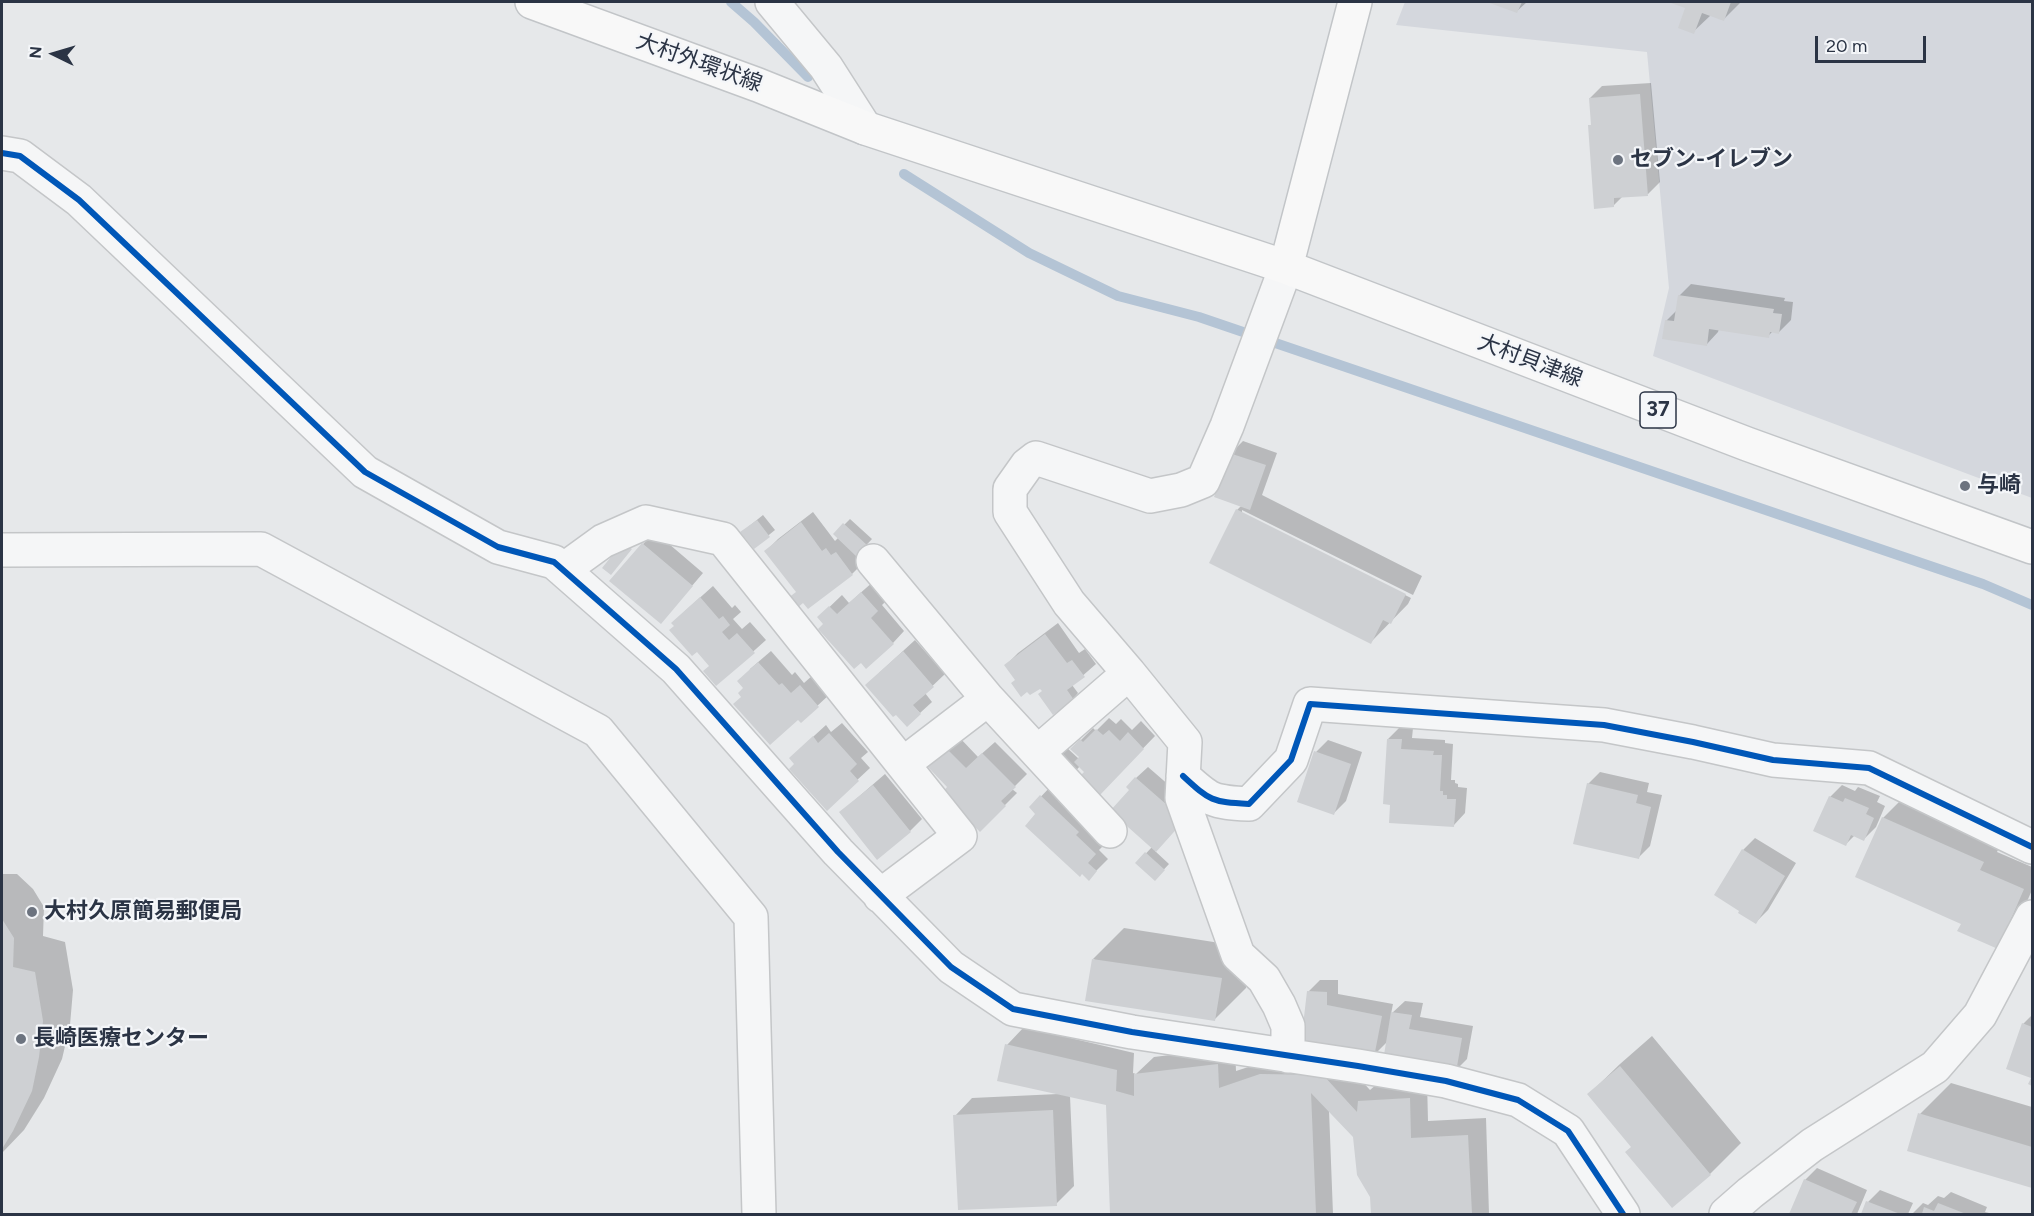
<!DOCTYPE html>
<meta charset="utf-8">
<style>
body{margin:0}
#map{position:relative;width:2034px;height:1216px;overflow:hidden;background:#e6e8ea;font-family:Figtree,sans-serif}
canvas{display:block}
.frame{position:absolute;inset:0;border:3px solid #2b3445;pointer-events:none}
.north{position:absolute;left:24px;top:24px;width:60px;height:60px;-webkit-text-stroke:4px #f4f6f9;paint-order:stroke;rotate:275deg;font-size:16px;font-weight:700;line-height:24px;text-align:center;color:#2b3445}
.north::after{content:'';display:block;margin:auto;width:21px;height:27px;background:#2b3445;clip-path:polygon(50% 0,100% 100%,50% 72%,0 100%)}
.scale{position:absolute;left:1815px;top:36px;width:111px;height:27px;box-sizing:border-box;border:3px solid #2b3445;border-top:0;padding-left:8px;font-size:18px;line-height:21px;white-space:nowrap;color:#2b3445;-webkit-text-stroke:4px #f4f6f9;paint-order:stroke}
</style>
<div id="map">
<canvas width="2034" height="1216"></canvas>
<div class="frame"></div>
<div class="north">N</div>
<div class="scale">20 m</div>
</div>
<script>
const g = document.querySelector('canvas').getContext('2d');
g.lineJoin = 'round';
function paint(path, color) { g.fillStyle = color; g.fill(path, 'evenodd'); }
function trace(path, color, width, dash) { g.strokeStyle = color; g.lineWidth = width; g.lineCap = dash ? 'butt' : 'round'; g.setLineDash(dash || []); g.stroke(path); }
function write(font, color, halo, rows, align = 'center') {
  g.font = font + ' Figtree,"Noto Sans JP",sans-serif'; g.lineWidth = 4.5; g.setLineDash([]); g.textBaseline = 'middle'; g.strokeStyle = halo; g.fillStyle = color; for (const [text, x, y, turn = 0] of rows) {
    g.save(); g.translate(x, y); g.rotate((+turn || 0) * Math.PI / 180); g.textAlign = isNaN(turn) ? turn : align; if (halo) g.strokeText(text, 0, 0); g.fillText(text, 0, 0); g.restore();
  }
}
const built = new Path2D(`
 M 1405,2 L 2032,2 L 2032,498 L 1653,356 L 1669,288 L 1647,52 L 1396,25 Z`);
const shadow = new Path2D(`
 M 1490,2 L 1527,2 L 1517,11 Z
 M 1672,2 L 1741,2 L 1723,20 L 1711,15 L 1693,32 L 1687,7 Z
 M 1651,83 L 1660,182 L 1648,194 L 1623,196 L 1613,206 L 1590,126 L 1592,123 L 1590,98 L 1602,86 Z
 M 1691,284 L 1785,298 L 1784,301 L 1793,302 L 1791,320 L 1779,332 L 1773,331 L 1768,336 L 1719,329 L 1718,332 L 1707,344 L 1666,321 L 1677,310 L 1679,296 Z
 M 1243,441 L 1277,453 L 1262,495 L 1422,576 L 1413,595 L 1242,510 L 1242,513 L 1411,598 L 1408,604 L 1371,642 L 1211,562 L 1237,510 L 1242,505 L 1231,453 Z
 M 813,512 L 835,541 L 839,537 L 835,534 L 850,519 L 872,539 L 858,554 L 864,562 L 852,574 L 797,591 L 766,551 L 778,539 Z
 M 763,515 L 775,530 L 754,547 L 748,527 Z
 M 655,532 L 703,573 L 661,622 L 643,544 Z
 M 874,581 L 889,598 L 882,605 L 904,631 L 893,643 L 825,624 L 819,617 L 842,595 L 849,603 Z
 M 713,586 L 732,608 L 735,605 L 741,612 L 733,619 L 742,629 L 750,622 L 766,640 L 717,684 L 710,666 L 685,611 Z
 M 1058,623 L 1079,653 L 1085,649 L 1096,664 L 1072,685 L 1078,693 L 1073,699 L 1043,691 L 1040,687 L 1017,679 L 1006,665 L 1018,653 Z
 M 915,640 L 945,674 L 925,693 L 932,702 L 920,713 L 879,673 Z
 M 771,651 L 792,675 L 795,672 L 804,683 L 813,675 L 830,694 L 801,721 L 743,696 L 750,669 Z
 M 1109,718 L 1116,724 L 1121,719 L 1132,730 L 1141,721 L 1155,736 L 1100,793 L 1086,772 L 1080,766 L 1072,775 L 1055,758 L 1066,747 L 1079,759 L 1081,757 L 1072,749 L 1093,728 L 1096,731 Z
 M 842,723 L 868,752 L 861,758 L 870,768 L 827,808 L 796,764 L 803,746 L 826,725 L 831,732 Z
 M 1400,727 L 1413,728 L 1412,738 L 1445,740 L 1445,743 L 1453,744 L 1451,780 L 1455,780 L 1455,783 L 1458,784 L 1458,787 L 1467,788 L 1465,813 L 1454,825 L 1391,803 L 1388,739 Z
 M 959,737 L 978,757 L 995,742 L 1027,774 L 1012,789 L 1017,793 L 980,830 L 949,787 L 929,766 Z
 M 1328,740 L 1362,752 L 1346,801 L 1334,813 L 1316,752 Z
 M 1148,767 L 1185,799 L 1168,838 L 1155,851 L 1169,864 L 1155,879 L 1137,863 L 1152,847 L 1131,790 L 1136,778 Z
 M 1600,772 L 1649,783 L 1647,792 L 1662,795 L 1650,846 L 1638,858 L 1588,784 Z
 M 885,774 L 922,819 L 910,831 L 841,812 Z
 M 1053,784 L 1107,842 L 1099,850 L 1108,859 L 1089,878 L 1031,807 Z
 M 1842,785 L 1855,791 L 1858,787 L 1880,796 L 1877,802 L 1885,806 L 1876,827 L 1864,839 L 1855,835 L 1846,844 L 1830,797 Z
 M 1901,800 L 2001,844 L 1997,852 L 2032,867 L 2032,890 L 2015,929 L 1998,947 L 1963,923 L 1857,876 L 1883,818 Z
 M 1755,838 L 1796,863 L 1768,910 L 1756,922 L 1743,850 Z
 M 2,874 L 17,874 L 33,889 L 44,907 L 43,936 L 65,942 L 73,990 L 70,1025 L 62,1059 L 44,1098 L 24,1130 L 2,1153 Z
 M 1124,928 L 1252,948 L 1246,988 L 1215,1019 L 1093,959 Z
 M 1320,980 L 1338,980 L 1338,994 L 1393,1004 L 1391,1014 L 1405,1001 L 1423,1003 L 1420,1017 L 1473,1026 L 1467,1059 L 1455,1071 L 1388,1041 L 1374,1055 L 1308,992 Z
 M 2032,1015 L 2032,1077 L 2008,1068 L 2023,1024 Z
 M 1024,1027 L 1134,1053 L 1133,1073 L 1136,1074 L 1154,1057 L 1235,1047 L 1236,1071 L 1279,1057 L 1341,1058 L 1370,1090 L 1377,1084 L 1427,1081 L 1428,1121 L 1486,1118 L 1489,1214 L 1373,1214 L 1372,1197 L 1355,1136 L 1329,1110 L 1333,1214 L 1111,1214 L 1108,1104 L 1070,1096 L 1074,1186 L 1056,1204 L 955,1116 L 972,1098 L 1058,1094 L 1007,1045 Z
 M 1652,1036 L 1741,1143 L 1710,1174 L 1672,1206 L 1632,1146 L 1589,1094 L 1620,1064 Z
 M 1951,1083 L 2032,1107 L 2032,1187 L 1909,1150 L 1920,1114 Z
 M 1817,1168 L 1867,1190 L 1857,1214 L 1790,1214 L 1805,1180 Z
 M 1880,1190 L 1913,1203 L 1908,1214 L 1863,1214 L 1868,1202 Z
 M 1951,1192 L 1987,1207 L 1985,1212 L 1993,1214 L 1912,1214 L 1923,1203 L 1928,1205 L 1938,1196 L 1944,1198 Z`);
const stream = new Path2D(`
 M 731,2 L 754,22 L 808,77
 M 904,174 L 1029,253 L 1118,296 L 1199,317 L 1983,584 L 2032,605`);
const building = new Path2D(`
 M 1487,2 L 1522,2 L 1517,13 Z
 M 1668,2 L 1731,2 L 1724,21 L 1702,13 L 1694,34 L 1678,28 L 1685,8 Z
 M 1640,94 L 1648,196 L 1614,198 L 1614,207 L 1594,209 L 1588,125 L 1591,125 L 1589,98 Z
 M 1678,295 L 1774,309 L 1773,313 L 1782,314 L 1779,334 L 1770,332 L 1769,338 L 1709,329 L 1707,346 L 1662,339 L 1665,320 L 1674,321 Z
 M 1229,453 L 1266,465 L 1250,510 L 1214,497 Z
 M 1236,509 L 1406,594 L 1391,624 L 1383,620 L 1371,644 L 1209,563 Z
 M 757,520 L 770,537 L 754,549 L 740,532 Z
 M 801,522 L 822,551 L 826,548 L 831,555 L 836,552 L 853,575 L 808,609 L 803,603 L 796,609 L 788,598 L 796,592 L 764,551 Z
 M 843,523 L 868,546 L 857,557 L 833,534 Z
 M 623,542 L 632,549 L 611,575 L 602,568 Z
 M 642,543 L 693,586 L 661,624 L 609,581 Z
 M 861,592 L 878,611 L 871,618 L 894,644 L 866,669 L 861,663 L 854,669 L 818,629 L 823,624 L 817,617 L 829,606 L 837,614 Z
 M 700,597 L 719,619 L 723,616 L 730,625 L 722,632 L 729,640 L 737,633 L 755,653 L 716,686 L 703,671 L 709,666 L 697,652 L 692,656 L 669,630 L 674,626 L 671,623 Z
 M 1045,634 L 1067,663 L 1072,660 L 1085,677 L 1067,690 L 1074,700 L 1053,715 L 1038,694 L 1042,691 L 1040,689 L 1030,695 L 1027,692 L 1021,697 L 1011,683 L 1015,680 L 1004,665 Z
 M 903,651 L 934,687 L 913,705 L 921,714 L 907,727 L 896,715 L 893,717 L 865,685 Z
 M 758,662 L 779,685 L 782,683 L 791,693 L 800,685 L 819,707 L 801,723 L 798,720 L 770,745 L 733,704 L 741,697 L 738,693 L 743,688 L 737,681 Z
 M 1096,729 L 1103,735 L 1109,730 L 1120,741 L 1128,732 L 1144,749 L 1100,795 L 1080,776 L 1084,772 L 1074,762 L 1079,757 L 1070,749 L 1080,739 L 1083,742 Z
 M 829,733 L 857,764 L 850,771 L 859,781 L 827,811 L 789,769 L 794,764 L 789,758 L 813,736 L 818,743 Z
 M 1387,739 L 1402,739 L 1401,749 L 1434,751 L 1433,755 L 1442,755 L 1440,791 L 1443,791 L 1443,795 L 1447,795 L 1447,799 L 1456,799 L 1454,827 L 1389,823 L 1390,805 L 1383,804 Z
 M 946,748 L 966,768 L 982,753 L 1016,787 L 1001,801 L 1006,806 L 980,832 L 942,793 L 947,787 L 927,766 Z
 M 1314,751 L 1351,764 L 1334,815 L 1297,802 Z
 M 1135,777 L 1175,812 L 1181,824 L 1156,852 L 1110,811 L 1129,790 L 1126,787 Z
 M 1587,783 L 1638,795 L 1636,803 L 1651,807 L 1639,859 L 1573,844 Z
 M 873,785 L 911,832 L 877,860 L 839,812 Z
 M 1040,795 L 1079,832 L 1076,835 L 1096,854 L 1088,863 L 1097,871 L 1089,881 L 1082,874 L 1080,877 L 1025,826 L 1035,814 L 1029,807 Z
 M 1829,796 L 1843,802 L 1845,798 L 1869,808 L 1866,814 L 1874,818 L 1864,841 L 1851,835 L 1846,846 L 1813,831 Z
 M 1882,817 L 1984,862 L 1980,870 L 2024,889 L 1998,949 L 1957,931 L 1961,924 L 1855,877 Z
 M 1742,849 L 1785,876 L 1756,924 L 1738,913 L 1739,911 L 1714,895 Z
 M 1145,852 L 1165,870 L 1155,881 L 1135,863 Z
 M 2,919 L 14,938 L 13,967 L 35,972 L 43,1021 L 39,1057 L 32,1091 L 13,1131 L 2,1149 Z
 M 1092,959 L 1222,978 L 1215,1021 L 1085,1001 Z
 M 1307,991 L 1327,992 L 1327,1005 L 1382,1016 L 1374,1057 L 1301,1043 Z
 M 1391,1012 L 1412,1015 L 1409,1029 L 1462,1038 L 1456,1072 L 1383,1061 Z
 M 2022,1023 L 2032,1027 L 2032,1086 L 2028,1084 L 2031,1078 L 2006,1069 Z
 M 1005,1044 L 1117,1070 L 1116,1091 L 1134,1096 L 1134,1074 L 1218,1064 L 1219,1088 L 1260,1074 L 1323,1075 L 1357,1112 L 1358,1101 L 1410,1098 L 1411,1138 L 1468,1135 L 1472,1214 L 1371,1214 L 1370,1197 L 1357,1175 L 1353,1137 L 1311,1093 L 1316,1214 L 1110,1214 L 1106,1105 L 997,1081 Z
 M 1620,1066 L 1711,1175 L 1672,1208 L 1625,1152 L 1631,1147 L 1587,1094 Z
 M 1053,1110 L 1057,1206 L 958,1210 L 953,1115 Z
 M 1918,1113 L 2032,1147 L 2032,1188 L 1907,1151 Z
 M 1804,1179 L 1857,1202 L 1851,1214 L 1789,1214 Z
 M 1866,1201 L 1900,1214 L 1861,1214 Z
 M 1938,1203 L 1966,1214 L 1922,1214 L 1924,1207 L 1934,1211 Z`);
const minor = new Path2D(`
 M 772,2 L 826,67 L 865,128
 M 2,153 L 20,156 L 79,200 L 365,472 L 498,547 L 554,562 L 676,669 L 838,852 L 951,967 L 1013,1009 L 1132,1032 L 1358,1066 L 1446,1081 L 1518,1100 L 1568,1131 L 1623,1214
 M 2,550 L 261,549 L 598,731 L 751,917 L 759,1214
 M 873,561 L 988,699 L 903,764
 M 563,570 L 603,541 L 646,522 L 723,539 L 960,836 L 880,896
 M 1129,673 L 1185,742 L 1182,798 L 1238,955 L 1264,979 L 1279,1005 L 1288,1026 L 1288,1056
 M 988,699 L 1110,831
 M 1038,752 L 1129,673 L 1069,603 L 1010,512 L 1010,489 L 1027,465 L 1036,458 L 1150,496 L 1181,490 L 1203,481 L 1227,426 L 1286,267
 M 1183,776 C 1210,801 1212,802 1249,804 L 1291,760 L 1310,704 L 1604,725 L 1693,742 L 1773,760 L 1869,768 L 2032,847
 M 1726,1214 L 1750,1193 L 1812,1145 L 1935,1067 L 1980,1015 L 2032,917`);
const major = new Path2D(`
 M 532,2 L 758,85 L 865,128 L 1286,267 L 1747,444 L 2032,547
 M 1286,267 L 1355,2`);
const cycleway = new Path2D(`
 M 2,153 L 20,156 L 79,200 L 365,472 L 498,547 L 554,562 L 676,669 L 838,852 L 951,967 L 1013,1009 L 1132,1032 L 1358,1066 L 1446,1081 L 1518,1100 L 1568,1131 L 1623,1214
 M 1183,776 C 1210,801 1212,802 1249,804 L 1291,760 L 1310,704 L 1604,725 L 1693,742 L 1773,760 L 1869,768 L 2032,847`);
const markers = [
 [1618,160,6,"#6c737f"],
 [1965,486,6,"#6c737f"],
 [32,912,6,"#6c737f"],
 [21,1039,6,"#6c737f"]
];
const shields = [
 [1658,410,36]
];
const shieldNames = [
 ["37",1658,410]
];
const streetNames = [
 ["大村外環状線",699,63,20],
 ["大村貝津線",1530,361,21]
];
const poiNames = [
 ["セブン-イレブン",1630,160],
 ["与崎",1977,486],
 ["大村久原簡易郵便局",44,912],
 ["長崎医療センター",33,1039]
];
paint(built, '#d4d7dd');
paint(shadow, '#0003');
trace(stream, '#b4c4d5', 10);
paint(building, '#ced0d3');
trace(minor, '#c4c6c8', 36);
trace(major, '#c2c5c8', 36);
trace(minor, '#f5f6f7', 33);
trace(major, '#f8f8f8', 33);
trace(cycleway, '#0057b8', 6);
for (const [x, y, r, color] of markers) { const dot = new Path2D(); dot.arc(x, y, r, 0, 2 * Math.PI); g.fillStyle = color; g.fill(dot); trace(dot, '#f4f6f9', 2); }
for (const [x, y, w] of shields) { const box = new Path2D(); box.roundRect(x - w / 2, y - 18, w, 36, 4.5); g.fillStyle = '#f4f6f9'; g.fill(box); trace(box, '#2b3445', 1.5); }
write('bold 21px', '#2b3445', null, shieldNames);
write('22px', '#2b3445', '#f4f6f9', streetNames);
write('bold 22px', '#2b3445', '#f4f6f9', poiNames, 'left');
</script>
